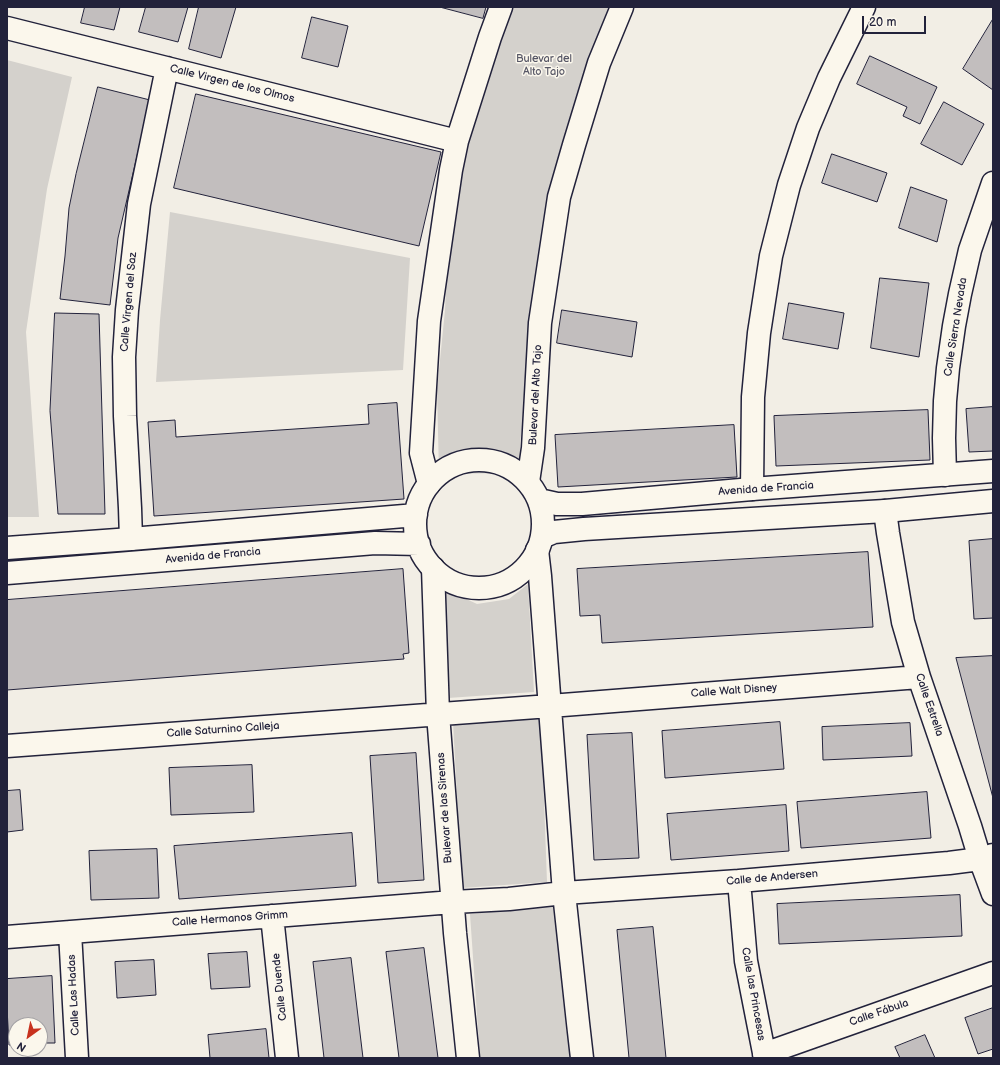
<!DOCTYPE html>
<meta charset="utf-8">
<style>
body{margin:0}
#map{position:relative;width:1000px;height:1065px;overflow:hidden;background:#f2eee5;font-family:"Balsamiq Sans",sans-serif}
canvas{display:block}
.frame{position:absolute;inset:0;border:8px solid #22223b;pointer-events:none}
.north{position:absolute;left:8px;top:1017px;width:40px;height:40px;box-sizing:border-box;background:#fbf7ec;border:1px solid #a4a2a5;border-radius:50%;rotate:213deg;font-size:11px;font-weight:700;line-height:16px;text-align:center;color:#22223b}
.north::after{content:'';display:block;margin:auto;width:14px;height:18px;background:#c8321e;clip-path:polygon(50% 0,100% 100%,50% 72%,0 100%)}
.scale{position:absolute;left:862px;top:16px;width:64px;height:18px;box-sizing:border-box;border:2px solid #22223b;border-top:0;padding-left:5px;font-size:12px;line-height:14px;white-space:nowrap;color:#22223b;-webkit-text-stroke:3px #fbf7ec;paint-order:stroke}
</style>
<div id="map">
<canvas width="1000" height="1065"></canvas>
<div class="frame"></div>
<div class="north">N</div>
<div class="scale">20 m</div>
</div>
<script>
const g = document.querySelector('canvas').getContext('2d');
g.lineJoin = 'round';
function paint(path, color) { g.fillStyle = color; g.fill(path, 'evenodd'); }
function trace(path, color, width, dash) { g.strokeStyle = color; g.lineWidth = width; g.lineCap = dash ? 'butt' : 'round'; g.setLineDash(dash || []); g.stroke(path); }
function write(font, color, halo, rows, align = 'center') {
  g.font = font + ' "Balsamiq Sans",sans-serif'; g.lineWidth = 3; g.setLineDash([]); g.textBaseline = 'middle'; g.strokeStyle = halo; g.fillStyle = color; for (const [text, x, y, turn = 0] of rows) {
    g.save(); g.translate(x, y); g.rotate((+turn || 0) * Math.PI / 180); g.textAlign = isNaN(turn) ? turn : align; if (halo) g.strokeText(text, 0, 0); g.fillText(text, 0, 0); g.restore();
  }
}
const green = new Path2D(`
 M 504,7 L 623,7 L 559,197 L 520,442 L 520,459 L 518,458 L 515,473 L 439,474 L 437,390 L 445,310 L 451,170 Z
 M 7,60 L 72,77 L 47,189 L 26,332 L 39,517 L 7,517 Z
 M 170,212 L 410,258 L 403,370 L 156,382 L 160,320 Z
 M 528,584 L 534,692 L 448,698 L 443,588 L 477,604 L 509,599 Z
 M 541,717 L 547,882 L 462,888 L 453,722 Z
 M 554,906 L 566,1027 L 572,1058 L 480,1058 L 470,914 Z`);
const building = new Path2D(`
 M 85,7 L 120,7 L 114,30 L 81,23 Z
 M 146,7 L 188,7 L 178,42 L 139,32 Z
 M 199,7 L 236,7 L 221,58 L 189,49 Z
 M 440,7 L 486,7 L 483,18 Z
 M 312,17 L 348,26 L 338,67 L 302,58 Z
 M 993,19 L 993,90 L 963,69 Z
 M 870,56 L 937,87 L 920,124 L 903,116 L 907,107 L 857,84 Z
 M 98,87 L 150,100 L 118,238 L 110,305 L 60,299 L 65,256 L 69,208 L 76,174 Z
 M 196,94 L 441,152 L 419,246 L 174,188 Z
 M 944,102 L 984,124 L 962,165 L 921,144 Z
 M 832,154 L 887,173 L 877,202 L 822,183 Z
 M 911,187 L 947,200 L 937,242 L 899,228 Z
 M 880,278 L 929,283 L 919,357 L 871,348 Z
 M 789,303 L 844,313 L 838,349 L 783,339 Z
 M 562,310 L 637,322 L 632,357 L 557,343 Z
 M 55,313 L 99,314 L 105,514 L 58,514 L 50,411 Z
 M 397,403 L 404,499 L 154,516 L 148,422 L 175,420 L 176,437 L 369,424 L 368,405 Z
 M 993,407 L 993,451 L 969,452 L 966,409 Z
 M 928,410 L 930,460 L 776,466 L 774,416 Z
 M 734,425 L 737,477 L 558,487 L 555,435 Z
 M 993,539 L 993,618 L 974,619 L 969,541 Z
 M 868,552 L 873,627 L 602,643 L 600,615 L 580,616 L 577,569 Z
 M 403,569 L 409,653 L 403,654 L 404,659 L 7,690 L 7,600 Z
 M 993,656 L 993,798 L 956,658 Z
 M 780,722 L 784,769 L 665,778 L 662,731 Z
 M 910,723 L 912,756 L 823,760 L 822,727 Z
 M 632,733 L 639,858 L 594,860 L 587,735 Z
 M 416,753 L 424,880 L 378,883 L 370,756 Z
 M 252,765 L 254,812 L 171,815 L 169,768 Z
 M 20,790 L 23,830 L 7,832 L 7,791 Z
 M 927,792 L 931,838 L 801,848 L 797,802 Z
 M 786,805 L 789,851 L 671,860 L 667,814 Z
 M 352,833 L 356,886 L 179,899 L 174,846 Z
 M 157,849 L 159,898 L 91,900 L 89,851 Z
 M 960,895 L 962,936 L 779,944 L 777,904 Z
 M 653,927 L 666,1058 L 629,1058 L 617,930 Z
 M 424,948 L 438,1058 L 399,1058 L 386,952 Z
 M 247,952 L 250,987 L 211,989 L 208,954 Z
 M 351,958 L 363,1058 L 324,1058 L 313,962 Z
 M 154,960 L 156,995 L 117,998 L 115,962 Z
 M 52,976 L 55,1043 L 40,1043 L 40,1025 L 16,1025 L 16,1044 L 9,1045 L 7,1008 L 7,979 Z
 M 993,1008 L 993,1049 L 978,1054 L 965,1018 Z
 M 266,1029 L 269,1058 L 210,1058 L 208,1035 Z
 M 925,1035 L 935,1058 L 900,1058 L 895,1047 Z`);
const minor = new Path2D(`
 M 7,28 L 457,141
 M 945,475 L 944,438 L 945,401 L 948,368 L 954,326 L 960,294 L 970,250 L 993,183
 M 528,482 L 533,448 L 540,323 L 559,197 L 574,145 L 599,63 L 622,7
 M 429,484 L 421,453 L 429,321 L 451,170 L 457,141 L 490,37 L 501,7
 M 752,489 L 753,397 L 759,333 L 771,256 L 789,185 L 808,128 L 829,78 L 864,7
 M 885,511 L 888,533 L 903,622 L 919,677 L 970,826 L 980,859 L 993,894
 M 131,539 L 130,508 L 125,416 L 124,357 L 127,310 L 139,204 L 167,68
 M 537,550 L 540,576 L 564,893 L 578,1023 L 582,1058
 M 433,568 L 438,714 L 455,933 L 468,1058
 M 7,746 L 550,706 L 919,677
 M 739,881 L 746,961 L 765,1058
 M 272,916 L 287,1058
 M 70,932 L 77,1058
 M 7,937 L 453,902 L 509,899 L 564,893 L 739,881 L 949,863 L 980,859 L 993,855
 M 764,1054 L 993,973`);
const major = new Path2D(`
 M415 524a64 64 0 1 1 128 0a64 64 0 1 1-128 0Z
 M 539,500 L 557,504 L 582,504 L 752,489 L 993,471
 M 542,537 L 554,532 L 584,529 L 885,511 L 993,501
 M 7,548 L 131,539 L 416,515
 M 7,573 L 375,543 L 419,544`);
const parkNames = [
 ["Bulevar del",544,59],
 ["Alto Tajo",544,72]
];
const streetNames = [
 ["Calle Virgen de los Olmos",232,84,14],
 ["Calle Virgen del Saz",129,302,-85],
 ["Calle Sierra Nevada",956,327,-81],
 ["Bulevar del Alto Tajo",536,395,-87],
 ["Avenida de Francia",766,489,-4],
 ["Avenida de Francia",213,556,-5],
 ["Calle Walt Disney",734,691,-4],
 ["Calle Estrella",929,705,71],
 ["Calle Saturnino Calleja",223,730,-4],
 ["Bulevar de las Sirenas",445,808,-94],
 ["Calle de Andersen",772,878,-5],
 ["Calle Hermanos Grimm",230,919,-4],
 ["Calle Duende",280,987,-96],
 ["Calle las Princesas",753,994,80],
 ["Calle Las Hadas",74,995,-93],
 ["Calle Fábula",879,1013,-19]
];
paint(green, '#d4d1cc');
paint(building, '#c2bebe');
trace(building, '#22223b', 1);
trace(minor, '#22223b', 25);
trace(major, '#22223b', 25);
trace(minor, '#fbf7ec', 22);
trace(major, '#fbf7ec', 22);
write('11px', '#575766', '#fbf7ec', parkNames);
write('11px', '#22223b', '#fbf7ec', streetNames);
</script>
